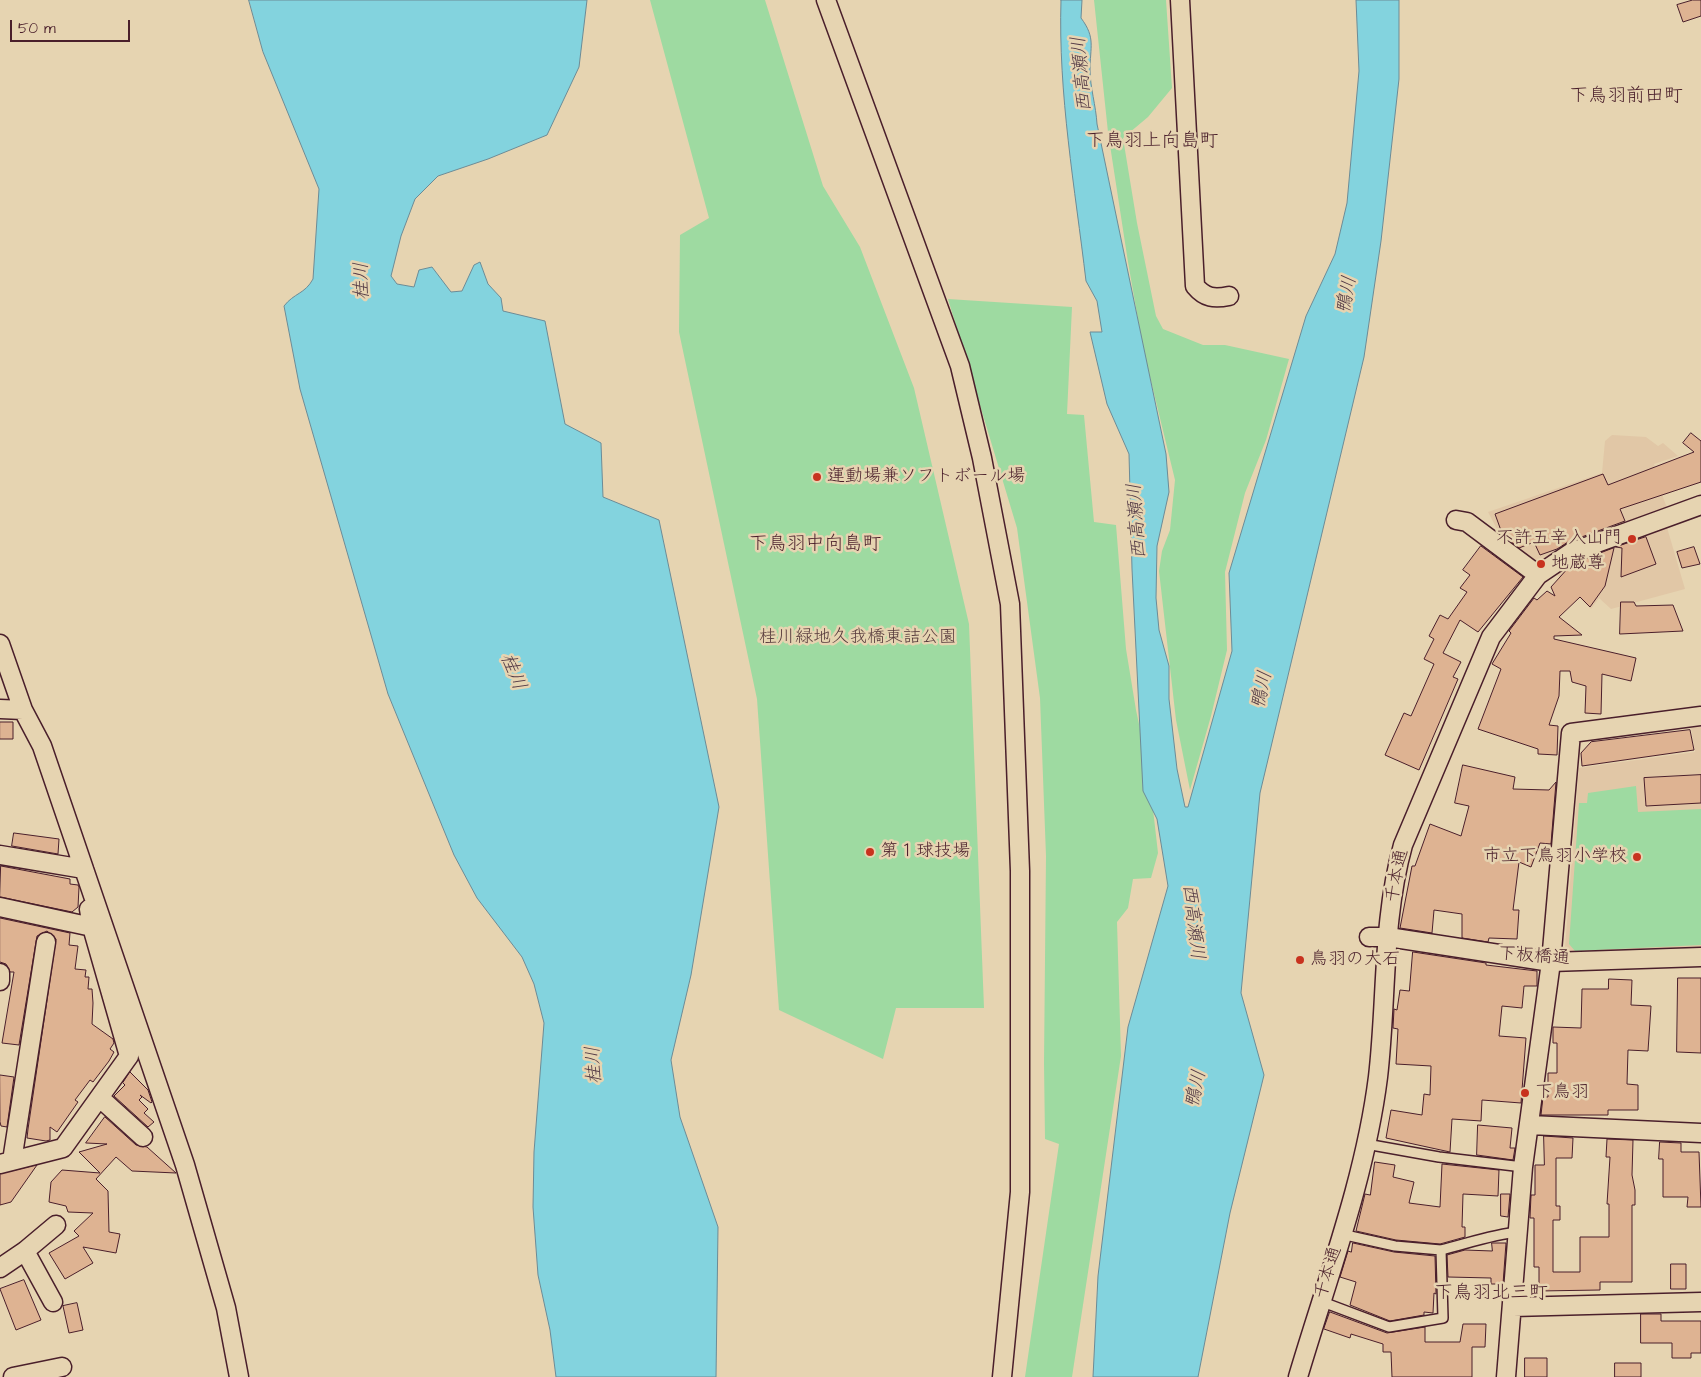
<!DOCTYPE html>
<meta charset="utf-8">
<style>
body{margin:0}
#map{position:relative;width:1701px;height:1377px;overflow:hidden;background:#e6d4b1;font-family:"Architects Daughter",sans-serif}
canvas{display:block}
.scale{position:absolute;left:10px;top:20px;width:120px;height:22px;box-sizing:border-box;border:2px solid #4a1f2b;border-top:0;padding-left:6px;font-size:15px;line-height:18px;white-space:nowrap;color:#4a1f2b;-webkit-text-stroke:4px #e6d4b1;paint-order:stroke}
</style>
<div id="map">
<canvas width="1701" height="1377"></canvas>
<div class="scale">50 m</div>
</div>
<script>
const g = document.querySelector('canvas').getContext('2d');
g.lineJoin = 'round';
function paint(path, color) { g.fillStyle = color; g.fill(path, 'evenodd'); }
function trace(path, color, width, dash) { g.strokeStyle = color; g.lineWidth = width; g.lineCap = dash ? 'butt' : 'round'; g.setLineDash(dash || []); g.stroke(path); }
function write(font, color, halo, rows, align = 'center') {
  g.font = font + ' "Architects Daughter","Klee One",sans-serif'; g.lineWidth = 5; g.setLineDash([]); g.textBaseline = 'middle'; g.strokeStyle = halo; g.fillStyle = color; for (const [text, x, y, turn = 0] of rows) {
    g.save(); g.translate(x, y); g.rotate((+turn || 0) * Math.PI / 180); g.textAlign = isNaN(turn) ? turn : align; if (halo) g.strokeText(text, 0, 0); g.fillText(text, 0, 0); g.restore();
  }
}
const built = new Path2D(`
 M 1612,435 L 1646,437 L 1658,446 L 1663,443 L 1678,456 L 1654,464 L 1660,482 L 1658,483 L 1668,511 L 1557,552 L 1535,565 L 1499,533 L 1488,512 L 1602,473 L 1605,441 Z
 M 1666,524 L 1685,589 L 1611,609 L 1599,598 L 1591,609 L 1555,573 L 1570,561 Z
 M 1701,726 L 1701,947 L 1573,954 L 1565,947 L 1579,768 L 1695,752 L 1691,728 Z`);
const green = new Path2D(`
 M 650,0 L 765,0 L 823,186 L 860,247 L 914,388 L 969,624 L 984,1008 L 896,1008 L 883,1059 L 779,1010 L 757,699 L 679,332 L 680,235 L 709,218 Z
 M 1094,0 L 1166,0 L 1172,88 L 1148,117 L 1123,138 L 1137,223 L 1156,316 L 1163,329 L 1203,345 L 1225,345 L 1289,359 L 1266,440 L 1245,493 L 1225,572 L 1227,650 L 1211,716 L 1190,790 L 1176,720 L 1159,571 L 1162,551 L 1170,530 L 1175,480 L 1143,348 L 1128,262 L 1108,132 Z
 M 948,299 L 1072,307 L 1067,414 L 1084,415 L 1094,522 L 1116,525 L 1126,649 L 1136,710 L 1148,766 L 1158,853 L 1151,878 L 1133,879 L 1128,908 L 1117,922 L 1121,1056 L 1072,1377 L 1025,1377 L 1059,1144 L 1045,1139 L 1044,1063 L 1046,856 L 1040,698 L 1017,528 Z
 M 1636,786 L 1638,812 L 1701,809 L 1701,945 L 1575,951 L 1569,944 L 1579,803 L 1587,803 L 1588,793 Z`);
const water = new Path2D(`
 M 249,0 L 587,0 L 579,67 L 547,135 L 488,159 L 438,176 L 415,199 L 401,236 L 391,276 L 397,284 L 414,287 L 419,270 L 432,267 L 451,292 L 462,291 L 474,265 L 480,262 L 488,284 L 501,298 L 503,311 L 545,321 L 565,424 L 601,443 L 603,497 L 659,520 L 719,807 L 691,975 L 671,1060 L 680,1117 L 718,1227 L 716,1377 L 556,1377 L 550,1330 L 538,1275 L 533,1207 L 534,1152 L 544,1023 L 534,984 L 522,957 L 477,898 L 454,855 L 388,694 L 300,389 L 284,306 C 294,293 305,294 313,279 L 319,189 L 263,52 Z
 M 1061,0 L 1082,0 L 1081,18 C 1096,38 1090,47 1090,70 C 1090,87 1096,106 1097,124 L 1166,454 L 1169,492 L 1157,546 L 1156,598 L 1159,630 L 1169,666 L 1169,699 L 1177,769 L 1185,807 L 1188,807 L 1232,651 L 1229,573 L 1306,316 L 1335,254 L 1347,203 L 1359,71 L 1356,0 L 1399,0 L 1399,79 L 1381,241 L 1364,357 L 1260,793 L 1241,993 L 1264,1075 L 1230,1213 L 1198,1377 L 1093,1377 L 1098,1276 L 1128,1027 L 1168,886 L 1157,819 L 1143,791 L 1132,569 L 1129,454 L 1107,404 L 1090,332 L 1102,332 L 1097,301 L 1086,281 C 1075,188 1058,94 1061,0 Z`);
const building = new Path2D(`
 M 1693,0 L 1701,0 L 1701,16 L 1683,22 L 1677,5 Z
 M 1691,433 L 1701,441 L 1701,482 L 1620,509 L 1625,521 L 1568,542 L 1557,549 L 1540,555 L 1534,542 L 1519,548 L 1503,536 L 1495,514 L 1603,474 L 1608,485 L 1694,452 L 1683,443 Z
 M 1646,537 L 1656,564 L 1621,577 L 1622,548 L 1616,547 Z
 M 1481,546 L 1523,577 L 1478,632 L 1460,620 L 1443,653 L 1461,662 L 1453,677 L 1458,679 L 1419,770 L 1385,755 L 1404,713 L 1411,716 L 1434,664 L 1424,659 L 1434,639 L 1429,636 L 1440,615 L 1448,619 L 1467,592 L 1460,588 L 1470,575 L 1463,570 Z
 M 1694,547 L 1700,564 L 1682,568 L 1677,552 Z
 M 1614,548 L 1605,586 L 1590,607 L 1580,597 L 1559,617 L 1582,635 L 1554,636 L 1554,639 L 1636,658 L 1631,681 L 1602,674 L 1601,714 L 1585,713 L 1586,686 L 1572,682 L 1570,671 L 1560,671 L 1559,696 L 1549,725 L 1558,726 L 1557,755 L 1538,754 L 1538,749 L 1478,729 L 1501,669 L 1492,664 L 1511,633 L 1509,631 L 1534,598 L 1537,600 L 1547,591 L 1555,596 L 1551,587 L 1569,567 L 1577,562 Z
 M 1621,602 L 1634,602 L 1636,606 L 1673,605 L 1683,631 L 1620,634 Z
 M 0,722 L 13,722 L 13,739 L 0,739 Z
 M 1690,730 L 1694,750 L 1582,766 L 1581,753 L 1591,742 Z
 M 1463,765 L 1515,777 L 1513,789 L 1549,790 L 1556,782 L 1551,844 L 1540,843 L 1531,867 L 1519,862 L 1513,910 L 1519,910 L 1517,939 L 1489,938 L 1488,942 L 1462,938 L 1462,914 L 1434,910 L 1432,933 L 1400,928 L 1412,866 L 1415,866 L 1430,824 L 1461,836 L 1469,806 L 1455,803 Z
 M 1701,775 L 1701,803 L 1646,806 L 1644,778 Z
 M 14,833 L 59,839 L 58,854 L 12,846 Z
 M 1,866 L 70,879 L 70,884 L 78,885 L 79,887 L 78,907 L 72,912 L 0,897 Z
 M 0,918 L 70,933 L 69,945 L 78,946 L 75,969 L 86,970 L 85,977 L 89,977 L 88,989 L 92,989 L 93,1003 L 92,1024 L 113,1039 L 114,1043 L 110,1049 L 114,1052 L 109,1061 L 93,1082 L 90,1080 L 75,1100 L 78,1102 L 57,1132 L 50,1127 L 50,1140 L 46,1141 L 27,1138 L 28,1129 L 56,939 L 47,931 L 37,936 L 19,1045 L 2,1043 L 14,972 L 10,972 L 6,964 L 0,962 Z
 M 1413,952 L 1486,963 L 1486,965 L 1537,971 L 1537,986 L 1524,986 L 1522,1008 L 1502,1006 L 1499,1036 L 1526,1038 L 1521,1103 L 1482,1100 L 1481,1121 L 1452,1119 L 1450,1152 L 1386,1138 L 1391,1110 L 1422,1115 L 1424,1094 L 1430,1095 L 1431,1066 L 1396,1064 L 1398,1029 L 1393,1028 L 1394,1009 L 1397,1010 L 1400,990 L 1409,991 Z
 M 1678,978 L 1701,978 L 1701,1053 L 1677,1052 Z
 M 1609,979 L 1632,980 L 1631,1005 L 1651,1006 L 1648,1051 L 1628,1050 L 1627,1084 L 1638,1085 L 1638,1110 L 1608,1110 L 1608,1115 L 1541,1115 L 1543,1097 L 1548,1097 L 1548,1073 L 1557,1073 L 1557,1043 L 1553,1043 L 1553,1027 L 1581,1028 L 1582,989 L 1608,989 Z
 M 130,1072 L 148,1090 L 152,1102 L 151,1103 L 140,1095 L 142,1097 L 139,1100 L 148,1109 L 144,1113 L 154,1122 L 148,1127 L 114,1096 L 125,1085 L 123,1083 Z
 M 0,1075 L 14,1077 L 7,1127 L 1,1126 L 0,1122 Z
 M 105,1117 L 136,1145 L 147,1147 L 176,1173 L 132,1171 L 116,1157 L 96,1179 L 108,1191 L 109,1232 L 120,1234 L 116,1253 L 83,1247 L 93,1263 L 65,1279 L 49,1253 L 79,1236 L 74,1231 L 93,1213 L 68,1212 L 66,1206 L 49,1202 L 51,1182 L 62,1170 L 100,1173 L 79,1152 L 107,1144 L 86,1143 Z
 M 1478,1125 L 1512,1128 L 1510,1148 L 1515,1148 L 1513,1160 L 1477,1155 Z
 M 1544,1136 L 1573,1138 L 1572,1158 L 1556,1158 L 1556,1206 L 1560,1206 L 1560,1220 L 1553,1220 L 1553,1272 L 1580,1272 L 1580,1237 L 1609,1237 L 1609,1204 L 1607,1204 L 1610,1157 L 1606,1157 L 1607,1139 L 1633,1140 L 1632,1175 L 1635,1190 L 1635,1205 L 1632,1205 L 1632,1282 L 1600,1282 L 1600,1290 L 1539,1291 L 1539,1267 L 1534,1267 L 1534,1218 L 1530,1218 L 1531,1195 L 1535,1195 L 1535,1165 L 1544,1165 Z
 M 1660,1142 L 1681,1143 L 1681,1152 L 1699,1152 L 1701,1207 L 1687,1207 L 1688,1197 L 1663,1197 L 1663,1159 L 1659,1159 Z
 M 1375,1162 L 1395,1165 L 1393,1177 L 1414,1182 L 1409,1203 L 1440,1207 L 1442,1164 L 1499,1170 L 1498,1196 L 1463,1194 L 1462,1227 L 1465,1227 L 1465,1237 L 1440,1244 L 1396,1240 L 1356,1231 L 1365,1194 L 1370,1195 Z
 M 37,1165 L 11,1202 L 0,1205 L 0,1174 Z
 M 1501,1194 L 1510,1194 L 1508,1217 L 1501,1216 Z
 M 1353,1243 L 1394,1252 L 1435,1256 L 1436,1294 L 1434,1293 L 1433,1313 L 1424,1312 L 1424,1315 L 1390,1321 L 1350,1305 L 1356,1282 L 1340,1277 L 1348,1251 L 1351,1252 Z
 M 1492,1243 L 1506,1243 L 1503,1284 L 1491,1284 L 1491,1278 L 1448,1277 L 1447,1255 L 1465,1250 L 1492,1251 Z
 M 1671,1264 L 1686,1264 L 1686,1289 L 1671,1289 Z
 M 24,1280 L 41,1320 L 16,1330 L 0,1289 Z
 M 77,1303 L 83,1330 L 69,1333 L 63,1306 Z
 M 1330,1312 L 1387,1333 L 1425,1327 L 1425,1342 L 1460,1342 L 1463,1324 L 1486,1324 L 1485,1347 L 1472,1347 L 1472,1377 L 1392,1377 L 1391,1352 L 1383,1352 L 1383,1344 L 1351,1334 L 1350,1338 L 1324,1329 Z
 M 1641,1314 L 1661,1314 L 1661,1321 L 1701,1321 L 1701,1353 L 1691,1353 L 1691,1358 L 1672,1358 L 1672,1343 L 1641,1343 Z
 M 1525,1358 L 1547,1358 L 1547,1377 L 1525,1377 Z
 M 1615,1363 L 1641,1363 L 1641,1377 L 1615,1377 Z`);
const service = new Path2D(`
 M 1366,1144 L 1439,1157 L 1523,1167
 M 1341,1234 L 1395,1246 L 1441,1250
 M 1320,1301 L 1389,1327 L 1443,1318 L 1441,1250 C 1466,1244 1493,1234 1519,1232`);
const minor = new Path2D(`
 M 826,0 L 960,366 L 982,458 L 1010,604 L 1020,871 L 1020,1192 L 1002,1377
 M 1180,0 L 1195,286 C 1205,298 1214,299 1229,296
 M 1456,520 L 1467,522 L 1538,575
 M 0,644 L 23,710 L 42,746 L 185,1165 L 226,1308 L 239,1377
 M 0,709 L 23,710
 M 0,855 L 84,869
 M 0,907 L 92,927
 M 1369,937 L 1388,937 L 1551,962 L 1701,957
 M 0,973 L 0,981
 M 100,1098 L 143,1137
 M 1530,1125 L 1701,1133
 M 12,1161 L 46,942
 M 0,1164 L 63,1148 L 129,1056 L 92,927 L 89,909
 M 25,1251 L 53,1302
 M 0,1268 L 25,1251 L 56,1225
 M 1513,1307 L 1701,1302
 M 13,1377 L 62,1367
 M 1298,1377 C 1327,1279 1365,1180 1378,1077 C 1387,1000 1382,920 1403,845 L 1491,637 L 1538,575 L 1572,552 L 1701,505
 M 1506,1377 L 1523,1167 L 1551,962 L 1571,733 L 1701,716`);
const markers = [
 [817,477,5,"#c8321e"],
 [1632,539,5,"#c8321e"],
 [1541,564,5,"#c8321e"],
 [870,852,5,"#c8321e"],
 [1637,857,5,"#c8321e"],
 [1300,960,5,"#c8321e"],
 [1525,1093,5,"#c8321e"]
];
const poiNames = [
 ["運動場兼ソフトボール場",827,477],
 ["不許五辛入山門",1622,539,"right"],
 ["地蔵尊",1551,564],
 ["第１球技場",880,852],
 ["市立下鳥羽小学校",1627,857,"right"],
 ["鳥羽の大石",1310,960],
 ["下鳥羽",1535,1093]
];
const parkNames = [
 ["桂川緑地久我橋東詰公園",858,638]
];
const streetNames = [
 ["千本通",1398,876,-79],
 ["下板橋通",1534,957,4],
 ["千本通",1329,1273,-73]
];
const waterNames = [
 ["西高瀬川",1083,74,-95],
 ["桂川",363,281,-91],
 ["鴨川",1348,295,-80],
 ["西高瀬川",1138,521,-94],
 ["桂川",512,672,68],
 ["鴨川",1263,690,-78],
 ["西高瀬川",1192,922,83],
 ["桂川",595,1065,-93],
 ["鴨川",1197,1089,-78]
];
const neighbourhoodNames = [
 ["下鳥羽前田町",1626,97],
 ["下鳥羽上向島町",1152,142],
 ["下鳥羽中向島町",815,545],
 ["下鳥羽北三町",1491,1294]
];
paint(built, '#e1c7a6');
paint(green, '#9edaa1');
paint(water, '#83d3de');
trace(water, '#6c8b96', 1);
paint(building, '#deb392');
trace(building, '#4a1f2b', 1);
trace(service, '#4a1f2b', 12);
trace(minor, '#4a1f2b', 21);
trace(service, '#e6d4b1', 9);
trace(minor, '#e6d4b1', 18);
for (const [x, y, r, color] of markers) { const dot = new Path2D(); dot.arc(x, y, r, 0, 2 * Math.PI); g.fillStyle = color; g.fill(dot); trace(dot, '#e6d4b1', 2); }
write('18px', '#4a1f2b', '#e6d4b1', poiNames, 'left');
write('18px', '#573b3d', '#e6d4b1', parkNames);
write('18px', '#4a1f2b', '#e6d4b1', streetNames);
write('italic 19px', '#533a46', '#e6d4b1', waterNames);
write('19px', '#4a1f2b', '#e6d4b1', neighbourhoodNames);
</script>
